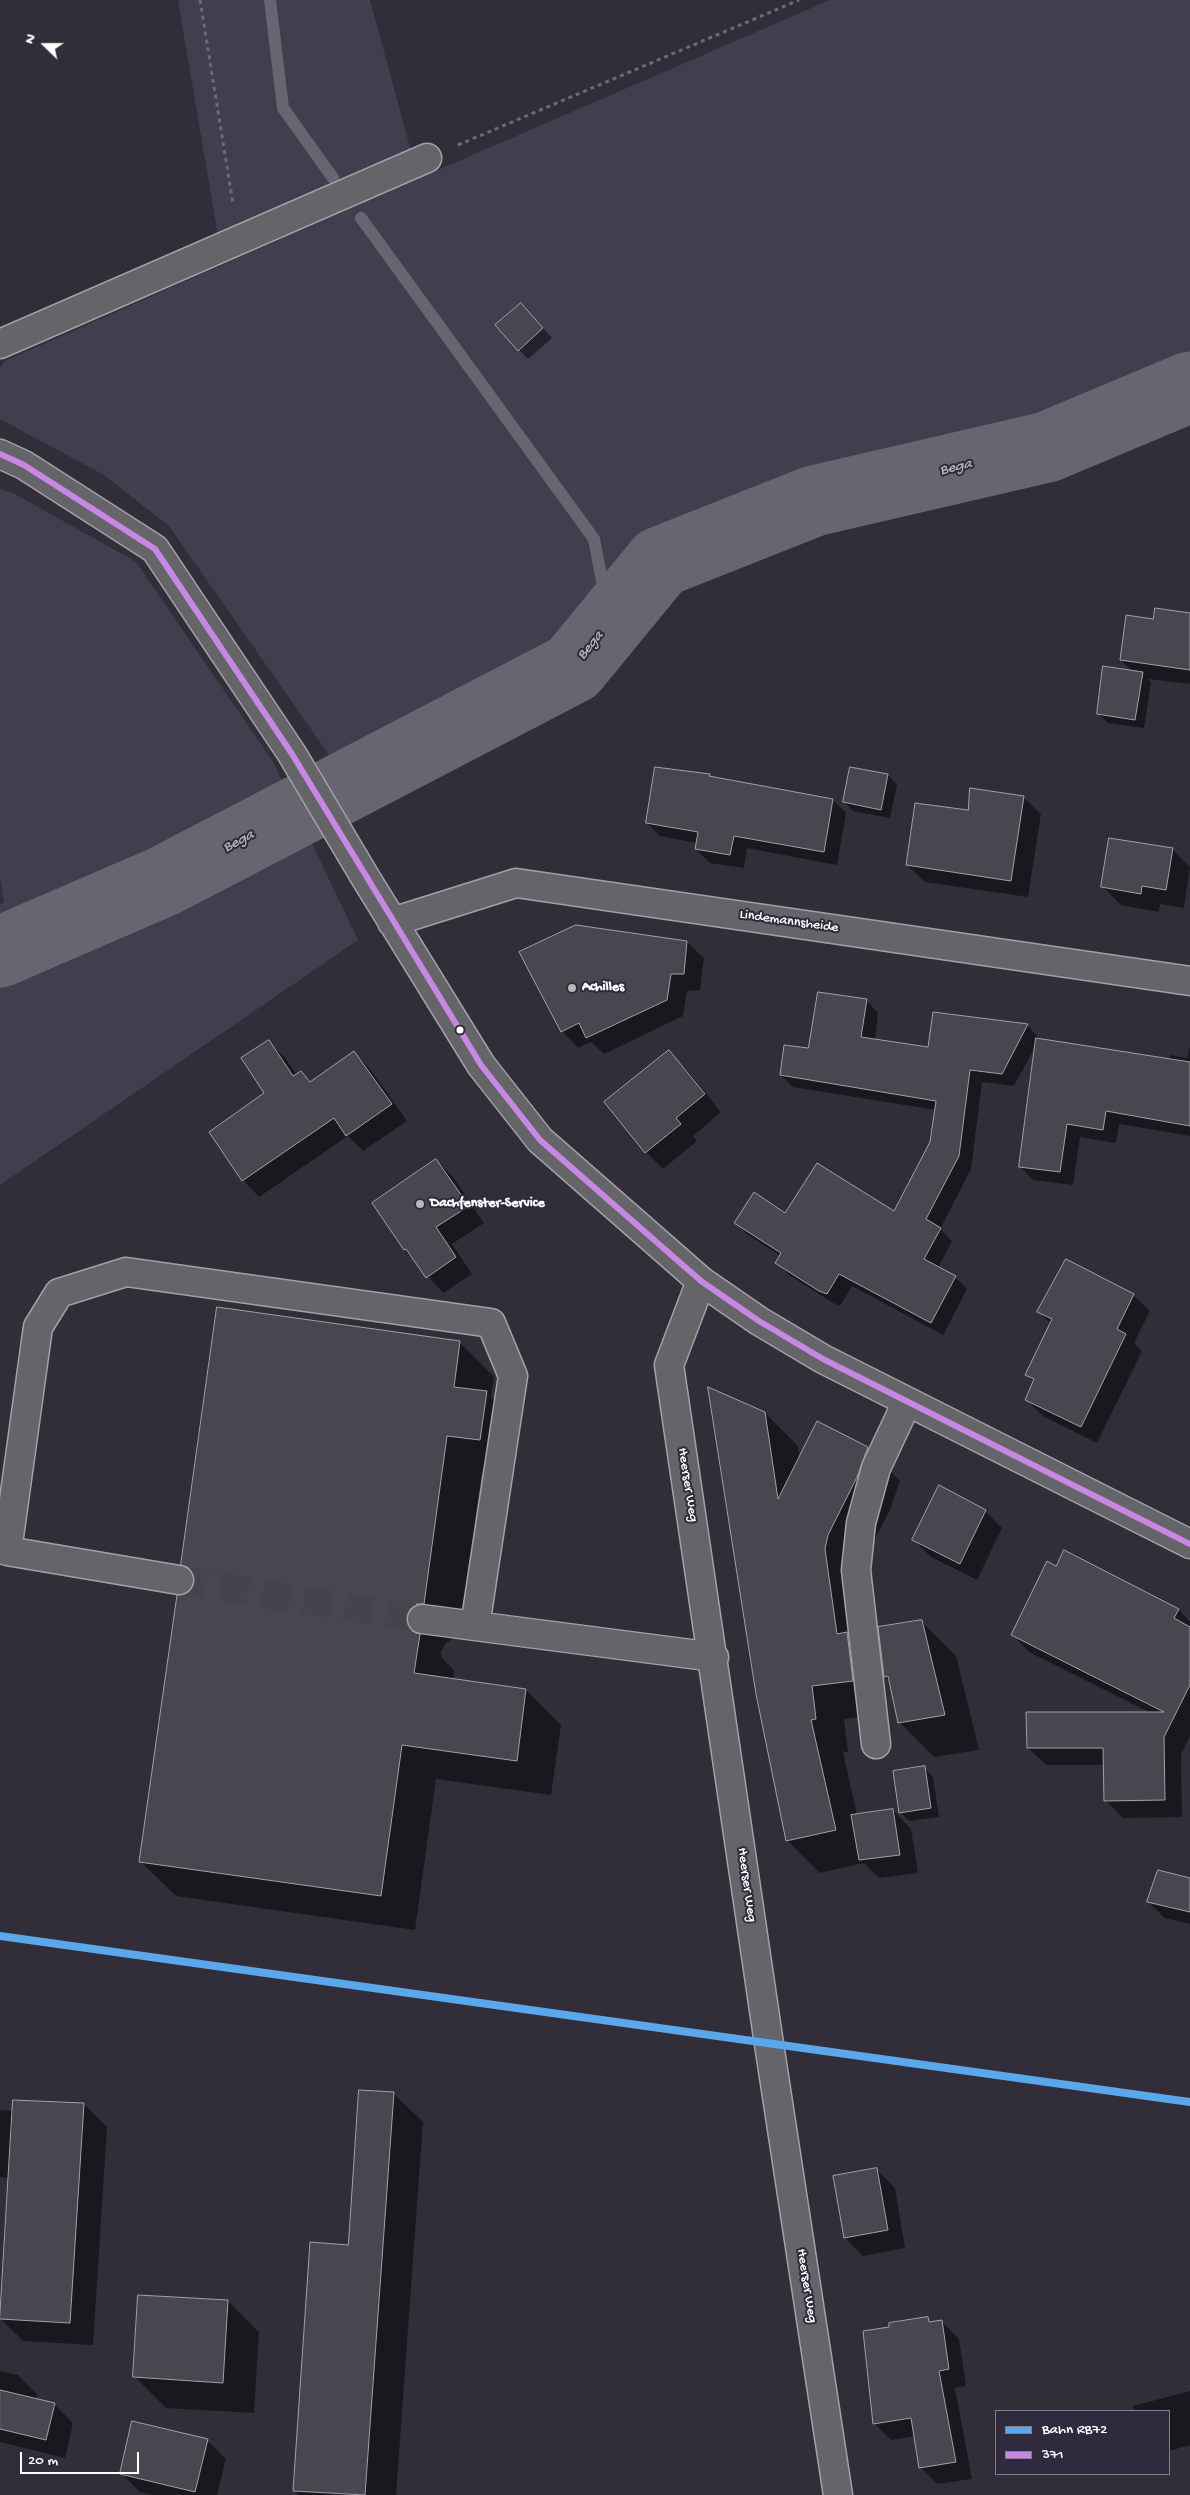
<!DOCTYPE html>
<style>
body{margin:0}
#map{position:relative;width:1190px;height:2495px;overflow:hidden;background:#312e39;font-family:"Gochi Hand",sans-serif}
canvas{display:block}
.legend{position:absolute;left:995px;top:2410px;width:175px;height:65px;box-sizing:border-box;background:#2f2a3d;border:1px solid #827f8b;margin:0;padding:6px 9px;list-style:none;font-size:15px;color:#fff}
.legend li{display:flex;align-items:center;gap:10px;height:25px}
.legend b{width:25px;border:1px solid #827f8b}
.north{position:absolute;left:20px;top:20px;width:50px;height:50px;-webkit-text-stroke:4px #2f2a3d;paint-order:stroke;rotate:292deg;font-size:14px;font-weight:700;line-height:20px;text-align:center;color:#fff}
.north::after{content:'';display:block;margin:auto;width:18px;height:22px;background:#fff;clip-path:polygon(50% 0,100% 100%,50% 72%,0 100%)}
.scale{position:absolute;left:20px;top:2452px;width:119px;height:22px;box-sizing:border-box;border:2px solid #fff;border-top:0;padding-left:6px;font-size:15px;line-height:18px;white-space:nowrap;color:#fff;-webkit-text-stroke:4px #2f2a3d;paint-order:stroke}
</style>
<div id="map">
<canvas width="1190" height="2495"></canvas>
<ul class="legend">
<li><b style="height:6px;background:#5aa8eb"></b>Bahn RB72</li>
<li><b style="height:6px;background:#c787e3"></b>371</li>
</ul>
<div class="north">N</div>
<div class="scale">20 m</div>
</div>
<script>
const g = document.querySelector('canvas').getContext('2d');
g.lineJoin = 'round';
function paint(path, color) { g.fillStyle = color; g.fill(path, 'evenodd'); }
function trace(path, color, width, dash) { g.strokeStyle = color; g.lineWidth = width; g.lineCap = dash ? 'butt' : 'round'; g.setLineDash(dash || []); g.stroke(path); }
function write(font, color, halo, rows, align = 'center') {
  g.font = font + ' "Gochi Hand",sans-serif'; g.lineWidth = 4; g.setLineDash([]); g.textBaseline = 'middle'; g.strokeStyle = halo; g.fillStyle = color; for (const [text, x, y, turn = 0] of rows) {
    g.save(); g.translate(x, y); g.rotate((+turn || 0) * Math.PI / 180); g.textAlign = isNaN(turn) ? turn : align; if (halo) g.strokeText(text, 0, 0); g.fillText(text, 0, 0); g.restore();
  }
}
const green = new Path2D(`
 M 178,0 L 370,0 L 411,151 L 218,236 Z
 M 830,0 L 1190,0 L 1190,364 L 1035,435 L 803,485 L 646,547 L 552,656 L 341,772 L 169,526 L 104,475 L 0,419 L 0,367 L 5,361 L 401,186 Z
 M 0,489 L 15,494 L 136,562 L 273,762 L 358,940 L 0,1185 L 0,904 L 4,902 L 0,878 Z`);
const shadow = new Path2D(`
 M 530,313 L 552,338 L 528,359 L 519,350 Z
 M 1190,614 L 1190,684 L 1148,679 L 1151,682 L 1144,728 L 1108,723 L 1099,714 L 1133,672 L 1121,660 L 1154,620 Z
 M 709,775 L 712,778 L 833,800 L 846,813 L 837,865 L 747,848 L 744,868 L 710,863 L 696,849 L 697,843 L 660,836 L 647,823 Z
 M 888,775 L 897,785 L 890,818 L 853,811 L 844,802 Z
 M 1023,797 L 1041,814 L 1028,897 L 925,882 L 907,865 L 969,811 Z
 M 1172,849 L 1190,867 L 1184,908 L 1160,904 L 1159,912 L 1121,905 L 1102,886 Z
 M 687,942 L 704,958 L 700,990 L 687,991 L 683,1016 L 604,1054 L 591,1042 L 578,1048 L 562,1031 Z
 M 866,1000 L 878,1013 L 875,1040 L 929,1048 L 1027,1025 L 1039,1038 L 1038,1039 L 1169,1060 L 1170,1055 L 1187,1058 L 1190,1046 L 1190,1136 L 1119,1124 L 1116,1143 L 1080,1137 L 1073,1185 L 1033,1180 L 1020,1166 L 1036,1045 L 1014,1086 L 982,1082 L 971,1169 L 940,1229 L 952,1241 L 938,1268 L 955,1277 L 967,1289 L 943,1335 L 852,1286 L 840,1306 L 833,1303 L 789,1275 L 777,1262 L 781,1256 L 748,1235 L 736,1223 L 785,1214 L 895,1213 L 931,1142 L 936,1110 L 793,1087 L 781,1075 Z
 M 269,1042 L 285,1058 L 297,1075 L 301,1072 L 311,1082 L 354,1052 L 370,1069 L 407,1121 L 363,1151 L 348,1136 L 259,1197 L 243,1180 L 211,1132 L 266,1094 Z
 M 669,1052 L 686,1069 L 721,1112 L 693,1136 L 697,1141 L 663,1169 L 646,1152 Z
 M 436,1160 L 453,1177 L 484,1223 L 452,1244 L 472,1274 L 443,1293 L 405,1250 Z
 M 1133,1295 L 1150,1311 L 1134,1343 L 1142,1351 L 1097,1443 L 1043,1416 L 1026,1399 L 1034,1382 L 1026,1374 L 1051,1324 L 1039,1312 Z
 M 459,1342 L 494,1377 L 491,1398 L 521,1427 L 514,1474 L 482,1470 L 459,1638 L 452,1639 L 445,1644 L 441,1652 L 442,1658 L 454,1670 L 453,1680 L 526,1690 L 561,1725 L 551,1795 L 436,1779 L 415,1930 L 176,1896 L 141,1862 L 185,1596 L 192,1591 L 196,1582 L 195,1576 L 183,1564 Z
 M 765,1413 L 798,1446 L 800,1459 L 818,1423 L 868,1448 L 900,1481 L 890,1510 L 860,1568 L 885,1713 L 844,1719 L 848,1752 L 843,1752 L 857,1815 L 893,1810 L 911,1829 L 918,1873 L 879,1878 L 864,1863 L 820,1873 L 787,1840 Z
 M 985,1511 L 1002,1528 L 977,1580 L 931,1557 L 914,1540 Z
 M 1065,1551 L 1179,1610 L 1190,1622 L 1190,1736 L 1181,1755 L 1182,1817 L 1123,1818 L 1105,1800 L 1105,1765 L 1046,1765 L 1028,1748 L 1151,1713 L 1029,1652 L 1012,1634 Z
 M 921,1621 L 956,1656 L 979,1750 L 934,1757 L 900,1723 L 890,1681 L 885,1676 Z
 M 924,1768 L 933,1777 L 939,1817 L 909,1821 L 900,1812 Z
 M 1190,1879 L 1190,1924 L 1165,1918 L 1148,1902 Z
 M 394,2094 L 423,2122 L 396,2495 L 299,2495 L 294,2490 L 349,2246 Z
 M 84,2104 L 107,2127 L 93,2345 L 23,2341 L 0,2318 L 10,2178 L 0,2177 L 0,2110 L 14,2111 Z
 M 877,2170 L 895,2188 L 905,2248 L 863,2256 L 845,2238 Z
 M 228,2301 L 259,2332 L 254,2413 L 166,2408 L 135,2377 Z
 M 928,2319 L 932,2323 L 942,2322 L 959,2339 L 966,2386 L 955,2388 L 972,2479 L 937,2484 L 920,2467 L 915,2436 L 891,2440 L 874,2423 L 891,2328 Z
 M 0,2371 L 18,2375 L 37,2394 L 36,2400 L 54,2404 L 73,2423 L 65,2458 L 0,2442 Z
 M 1190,2391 L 1190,2445 L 1169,2451 L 1169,2411 L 1134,2411 L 1133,2406 Z
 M 207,2440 L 226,2459 L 217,2495 L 153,2495 L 140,2492 L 121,2473 Z`);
const stream = new Path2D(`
 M 270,0 L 283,108 L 333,178
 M 361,218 L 594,539 L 610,622`);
const river = new Path2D(`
 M 0,952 L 164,881 L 573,668 L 660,562 L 814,501 L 1047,447 L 1190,387`);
const building = new Path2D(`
 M 521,303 L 543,328 L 518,351 L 495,325 Z
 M 1155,608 L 1190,613 L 1190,670 L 1120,660 L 1126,615 L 1153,619 Z
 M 1103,666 L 1143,672 L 1135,720 L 1097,714 Z
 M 655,767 L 710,774 L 709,776 L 833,799 L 824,852 L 734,836 L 730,855 L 695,849 L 698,832 L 646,823 Z
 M 850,767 L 888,774 L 881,810 L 843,802 Z
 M 970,788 L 1024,796 L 1011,881 L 906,865 L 915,803 L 968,810 Z
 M 1109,838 L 1173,848 L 1166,890 L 1142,886 L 1141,894 L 1101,887 Z
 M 576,925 L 687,941 L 684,974 L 671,974 L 667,1000 L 586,1038 L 579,1023 L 561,1032 L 519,952 Z
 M 818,992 L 867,999 L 861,1037 L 928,1047 L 933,1012 L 1028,1024 L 1002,1074 L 970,1070 L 959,1156 L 926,1219 L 941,1228 L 924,1259 L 956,1276 L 931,1323 L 839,1274 L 827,1294 L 819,1291 L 775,1263 L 781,1253 L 734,1223 L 754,1192 L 785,1213 L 817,1163 L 894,1211 L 930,1142 L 936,1101 L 780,1075 L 784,1045 L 808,1048 Z
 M 1036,1038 L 1190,1062 L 1190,1126 L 1106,1111 L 1103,1130 L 1067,1124 L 1060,1172 L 1019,1167 Z
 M 269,1040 L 293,1076 L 301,1071 L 310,1082 L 354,1051 L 392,1104 L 346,1136 L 334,1118 L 242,1181 L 209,1132 L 264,1093 L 241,1058 Z
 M 669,1050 L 705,1094 L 676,1118 L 681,1124 L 645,1153 L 604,1102 Z
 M 436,1159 L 469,1206 L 436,1227 L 456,1257 L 426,1278 L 406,1249 L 404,1250 L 372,1203 Z
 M 1066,1259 L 1134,1294 L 1117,1329 L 1126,1334 L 1081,1427 L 1025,1400 L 1034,1379 L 1025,1375 L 1052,1319 L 1037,1312 Z
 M 217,1307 L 460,1341 L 454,1387 L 487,1391 L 480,1440 L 447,1436 L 424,1604 L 416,1604 L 410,1609 L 407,1617 L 407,1624 L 412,1631 L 420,1634 L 414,1673 L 526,1689 L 517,1761 L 402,1745 L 381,1896 L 139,1862 L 177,1595 L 185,1594 L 191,1590 L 194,1582 L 193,1574 L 189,1568 L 181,1565 Z
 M 708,1387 L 765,1412 L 778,1499 L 817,1421 L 868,1447 L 857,1477 L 828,1535 L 825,1549 L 837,1634 L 847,1632 L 853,1681 L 812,1686 L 816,1719 L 811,1720 L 836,1830 L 786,1841 L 756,1694 Z
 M 939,1485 L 986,1510 L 960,1564 L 912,1540 Z
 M 1064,1550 L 1179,1609 L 1174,1618 L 1190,1627 L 1190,1685 L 1164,1737 L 1165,1800 L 1104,1801 L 1103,1748 L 1027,1748 L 1026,1712 L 1164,1712 L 1011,1635 L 1047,1561 L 1056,1566 Z
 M 922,1620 L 945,1715 L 898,1723 L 888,1676 L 884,1677 L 878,1627 Z
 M 925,1766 L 931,1808 L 899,1813 L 893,1771 Z
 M 893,1809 L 900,1855 L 859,1860 L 851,1815 Z
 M 1158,1870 L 1190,1878 L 1190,1912 L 1147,1902 Z
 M 359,2090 L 394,2092 L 365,2495 L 293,2491 L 310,2242 L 348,2245 Z
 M 13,2100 L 84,2103 L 70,2323 L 0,2319 Z
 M 877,2168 L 888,2230 L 844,2238 L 833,2176 Z
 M 138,2295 L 228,2300 L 223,2383 L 133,2377 Z
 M 928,2317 L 929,2322 L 942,2320 L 949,2369 L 939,2371 L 956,2462 L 919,2468 L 911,2418 L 873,2424 L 863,2331 L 889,2327 L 889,2323 Z
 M 0,2390 L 55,2403 L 46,2440 L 0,2429 Z
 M 132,2421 L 208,2439 L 195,2492 L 120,2474 Z`);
const minorTunnel = new Path2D(`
 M 179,1580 L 422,1619`);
const path = new Path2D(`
 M 200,0 L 233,204
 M 458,145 L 799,0`);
const minor = new Path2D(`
 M 0,344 L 427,158
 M 0,454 L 24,465 L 155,549 L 292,754 L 365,877 L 481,1065 L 540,1140 L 701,1281 L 759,1321 L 823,1359 L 1190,1544
 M 392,922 L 516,883 L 1190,981
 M 701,1281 L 669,1365 L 769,2044 L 838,2495
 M 179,1580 L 7,1551 L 38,1327 L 59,1293 L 126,1272 L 491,1323 L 513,1376 L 475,1626 L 714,1657
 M 422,1619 L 475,1626
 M 876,1744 L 856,1570 L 861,1523 L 876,1468 L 907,1402`);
const bus1 = new Path2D(`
 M 0,454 L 24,465 L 155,549 L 292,754 L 481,1065 L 540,1140 L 701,1281 L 759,1321 L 823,1359 L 1190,1544`);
const rail1 = new Path2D(`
 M 0,1936 L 1190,2102`);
const markers = [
 [572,988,5,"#b7b6ba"],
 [460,1030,4.5,"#fff"],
 [420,1204,5,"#b7b6ba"]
];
const streetNames = [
 ["Lindemannsheide",789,922,8],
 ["Heerser Weg",687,1485,81],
 ["Heerser Weg",746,1885,82],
 ["Heerser Weg",806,2286,81]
];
const poiNames = [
 ["Achilles",582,988],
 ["Dachfenster-Service",430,1204]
];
const waterNames = [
 ["Bega",956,468,-13],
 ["Bega",591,646,-50],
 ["Bega",239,842,-28]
];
paint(green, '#433e4f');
paint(shadow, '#0007');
trace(stream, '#686571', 12);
trace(river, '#686571', 71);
paint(building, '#48464e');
trace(building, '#a2a1a6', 1);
trace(minorTunnel, '#46434d', 28, [28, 14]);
trace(minor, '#a2a1a6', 31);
trace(path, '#6d6b71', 3, [4, 4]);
trace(minor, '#656469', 28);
trace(bus1, '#c787e3', 6);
trace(rail1, '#5aa8eb', 8);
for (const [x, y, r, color] of markers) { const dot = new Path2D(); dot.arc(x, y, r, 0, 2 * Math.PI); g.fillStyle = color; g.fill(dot); trace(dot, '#2f2a3d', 2); }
write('14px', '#fff', '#2f2a3d', streetNames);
write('bold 14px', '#fff', '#2f2a3d', poiNames, 'left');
write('italic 15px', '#b6b4bb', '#2f2a3d', waterNames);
</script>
